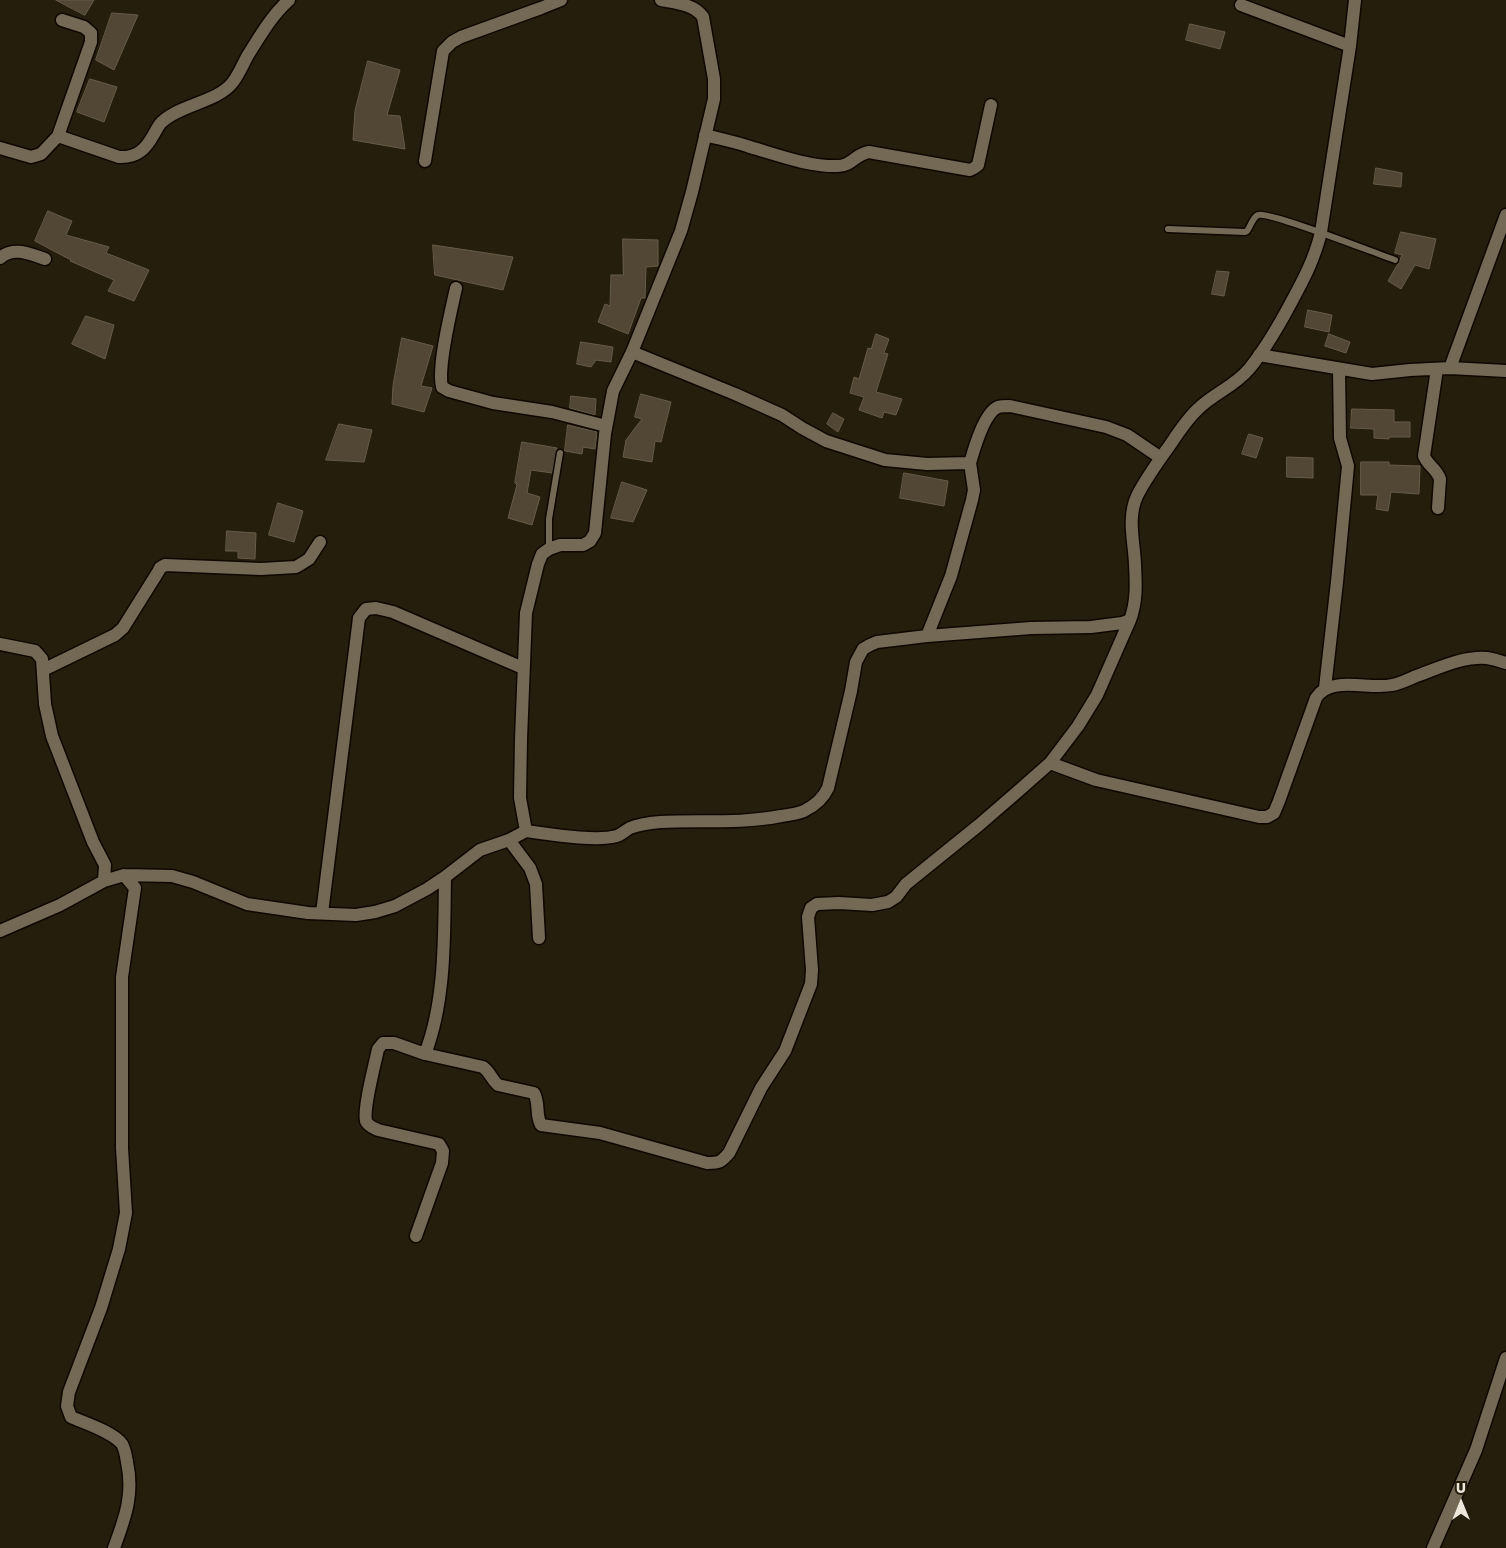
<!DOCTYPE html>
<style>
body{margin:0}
#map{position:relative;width:1506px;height:1548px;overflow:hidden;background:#261e0c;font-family:Poppins,sans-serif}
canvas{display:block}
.north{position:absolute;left:1436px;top:1478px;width:50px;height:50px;-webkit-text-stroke:4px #261e0c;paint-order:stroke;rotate:0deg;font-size:14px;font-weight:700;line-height:20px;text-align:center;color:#ece6db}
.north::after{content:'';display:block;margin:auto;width:18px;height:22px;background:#ece6db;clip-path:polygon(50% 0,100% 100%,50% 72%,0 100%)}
</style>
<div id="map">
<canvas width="1506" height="1548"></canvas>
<div class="north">U</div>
</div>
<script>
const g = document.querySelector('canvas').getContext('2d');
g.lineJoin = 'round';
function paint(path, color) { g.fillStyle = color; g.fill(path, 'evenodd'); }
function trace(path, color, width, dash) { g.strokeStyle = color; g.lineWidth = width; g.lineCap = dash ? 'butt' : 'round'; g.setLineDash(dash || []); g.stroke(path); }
const building = new Path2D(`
 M 56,0 L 94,0 L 85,15 Z
 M 112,13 L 138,15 L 114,70 L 96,60 Z
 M 1190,24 L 1225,32 L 1220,49 L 1186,40 Z
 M 368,61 L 400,70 L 387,115 L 400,116 L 405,149 L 353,140 L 355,111 Z
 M 90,79 L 117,87 L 104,122 L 77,112 Z
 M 1376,168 L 1402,173 L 1401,187 L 1374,184 Z
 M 48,211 L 72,221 L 66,235 L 109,247 L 106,253 L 149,270 L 134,301 L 108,291 L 114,280 L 70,261 L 71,260 L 35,241 Z
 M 1401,232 L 1436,239 L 1429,269 L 1415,265 L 1401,289 L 1388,281 L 1399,262 L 1402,255 L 1395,253 Z
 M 623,239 L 658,240 L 658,266 L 646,267 L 645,298 L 641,298 L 628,334 L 598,322 L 605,304 L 610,306 L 611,275 L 623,275 Z
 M 433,245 L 513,257 L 503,290 L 435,275 Z
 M 1217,271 L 1229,272 L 1224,296 L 1212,294 Z
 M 1308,310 L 1332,315 L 1329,332 L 1305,327 Z
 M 86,316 L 114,325 L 105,359 L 72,344 Z
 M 876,334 L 889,339 L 884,353 L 888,354 L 876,392 L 902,399 L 896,415 L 884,412 L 882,418 L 859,410 L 864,397 L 850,393 L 854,377 L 859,379 L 868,348 L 871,349 Z
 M 1329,334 L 1350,342 L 1346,353 L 1325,346 Z
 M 402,338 L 433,346 L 421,386 L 432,388 L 424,412 L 392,404 L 393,386 Z
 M 581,342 L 613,347 L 611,362 L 596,360 L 591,367 L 577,364 Z
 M 641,394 L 671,402 L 661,442 L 655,441 L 652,462 L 623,457 L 626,440 L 642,419 L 635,417 Z
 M 571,396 L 596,399 L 595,415 L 570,408 Z
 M 1352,409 L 1394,410 L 1394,422 L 1410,422 L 1410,437 L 1389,437 L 1389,439 L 1374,438 L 1374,429 L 1351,428 Z
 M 833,413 L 844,419 L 838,432 L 827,424 Z
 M 339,424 L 372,430 L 364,462 L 326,460 Z
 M 568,425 L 597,432 L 595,449 L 583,447 L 582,454 L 565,451 Z
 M 1249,434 L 1263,438 L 1256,458 L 1242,454 Z
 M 522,442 L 557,448 L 552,473 L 531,470 L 527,493 L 540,497 L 532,525 L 508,518 L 517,485 L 515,483 Z
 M 1287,457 L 1313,458 L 1313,478 L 1287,477 Z
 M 1361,462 L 1389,462 L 1389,465 L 1420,466 L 1419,494 L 1391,492 L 1388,511 L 1376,509 L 1378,495 L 1361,495 Z
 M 904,473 L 948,481 L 944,506 L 900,498 Z
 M 622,482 L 647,490 L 633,522 L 611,518 Z
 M 278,503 L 303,511 L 294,542 L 269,535 Z
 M 227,531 L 256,533 L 255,559 L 238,558 L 238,551 L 226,551 Z`);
const lane = new Path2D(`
 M 1168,229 L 1245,232 L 1247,231 C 1251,226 1252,218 1258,215 C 1269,211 1377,254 1395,260
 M 549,549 L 549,519 L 560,453`);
const street = new Path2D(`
 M 1241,5 L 1350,46
 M 705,135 C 720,139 736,142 750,147 C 778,155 809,167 838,166 C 852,166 855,154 869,152 L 970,170 L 974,168 L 978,165 L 991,105
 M 58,136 L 119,157 C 137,158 146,149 154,134 C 157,129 159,124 163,121 C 182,104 218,102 233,82 C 239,74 243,64 248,55 C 260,36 272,15 289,0
 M 0,148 L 31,157 L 41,154 L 58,136 L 91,42 L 91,33 L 84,27 L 62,20
 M 425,161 L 443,51 L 452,42 L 461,37 L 541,8 L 561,0
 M 0,258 C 13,246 30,254 45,259
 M 456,288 C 451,311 437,367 442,387 L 449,391 L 493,403 L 552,412 L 606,426
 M 632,352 L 735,394 L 782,415 L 802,428 L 826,441 L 885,460 L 927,464 L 970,463 C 974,449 984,413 998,407 C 1001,406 1006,406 1010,406 L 1106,427 L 1127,435 L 1161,458
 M 1259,355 L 1372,374 L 1410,370 L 1450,368 L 1506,371
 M 1450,368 L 1506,215
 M 1437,369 L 1424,456 C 1428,466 1437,469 1440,479 L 1438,508
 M 927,636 L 951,576 L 972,500 L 974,490 L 970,463
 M 0,644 L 35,651 L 42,659 L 45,704 L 52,736 L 93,842 L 105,865 L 104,881
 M 43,670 L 115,635 L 123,628 L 158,572 L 160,568 L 165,565 L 261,569 L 296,567 L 309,559 L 320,542
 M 1325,688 L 1337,582 L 1348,466 L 1340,438 L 1339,369
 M 1050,763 L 1096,780 L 1259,817 L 1267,817 L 1274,813 L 1279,801 L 1316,698 C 1330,675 1369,690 1392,685 C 1399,684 1407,680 1414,677 C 1437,669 1462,656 1487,658 C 1493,659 1500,661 1506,663
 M 526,831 C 549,834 596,842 617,836 C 622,834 626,830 630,828 C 640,824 649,823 660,822 C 700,820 741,824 781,816 C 789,815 797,814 804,811 C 814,806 823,799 828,788 L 851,691 L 856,662 L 863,649 L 870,645 L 877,642 L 927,636 L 1031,628 L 1091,627 L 1122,623 L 1130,620 C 1137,602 1136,583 1135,564 C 1134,541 1127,518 1137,496 C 1146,478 1158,462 1170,445 C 1178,433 1187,419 1198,409 C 1213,394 1235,386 1249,369 C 1263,352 1275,332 1286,312 C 1300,286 1314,262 1321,232 L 1350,46 L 1355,0
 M 509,840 L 530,868 L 536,884 L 539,938
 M 445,877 C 444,935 446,1000 425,1054 L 483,1067 C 491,1073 491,1079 498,1085 L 534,1093 C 540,1104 535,1114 541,1125 L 600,1133 L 707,1163 C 720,1163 721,1162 729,1153 L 761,1088 L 785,1051 L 811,984 L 812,970 L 808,917 L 811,908 L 817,904 L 839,903 L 872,905 L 888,902 L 896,897 L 906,884 L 927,867 L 979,825 L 1016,793 L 1050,763 L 1078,726 L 1097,695 L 1130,620
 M 322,913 L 359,618 L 366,609 L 376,608 L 393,612 L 523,668
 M 0,931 L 60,905 L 104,881 L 124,875 L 172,876 L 193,882 L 247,904 L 308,913 L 356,915 L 375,912 L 395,906 L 427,889 L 445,877 L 480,850 L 509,840 L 526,831 L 520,798 L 521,739 L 526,613 L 538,564 L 542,554 L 549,549 L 560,545 L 583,545 L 590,541 L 595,533 L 605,434 L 613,391 L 632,352 L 681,231 L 692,192 L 714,99 L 714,79 L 703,17 C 694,4 676,3 661,0
 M 416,1236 L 442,1163 L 443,1151 L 439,1144 L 378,1130 C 374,1128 368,1126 366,1121 C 363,1108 375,1064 378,1049 L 383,1043 L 394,1043 L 425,1054
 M 114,1548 C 125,1518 134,1495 127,1462 C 126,1456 125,1449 122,1444 C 113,1432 85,1423 71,1417 L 67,1406 L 69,1392 L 101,1308 L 119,1249 L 126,1213 L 122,1148 L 122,977 L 135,888 L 124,875
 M 1433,1548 L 1476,1450 L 1506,1358`);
paint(building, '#514734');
trace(building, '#665c48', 1);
trace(lane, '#0f0700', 9);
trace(street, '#0f0700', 15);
trace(lane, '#736955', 6);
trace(street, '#736955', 12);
</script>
